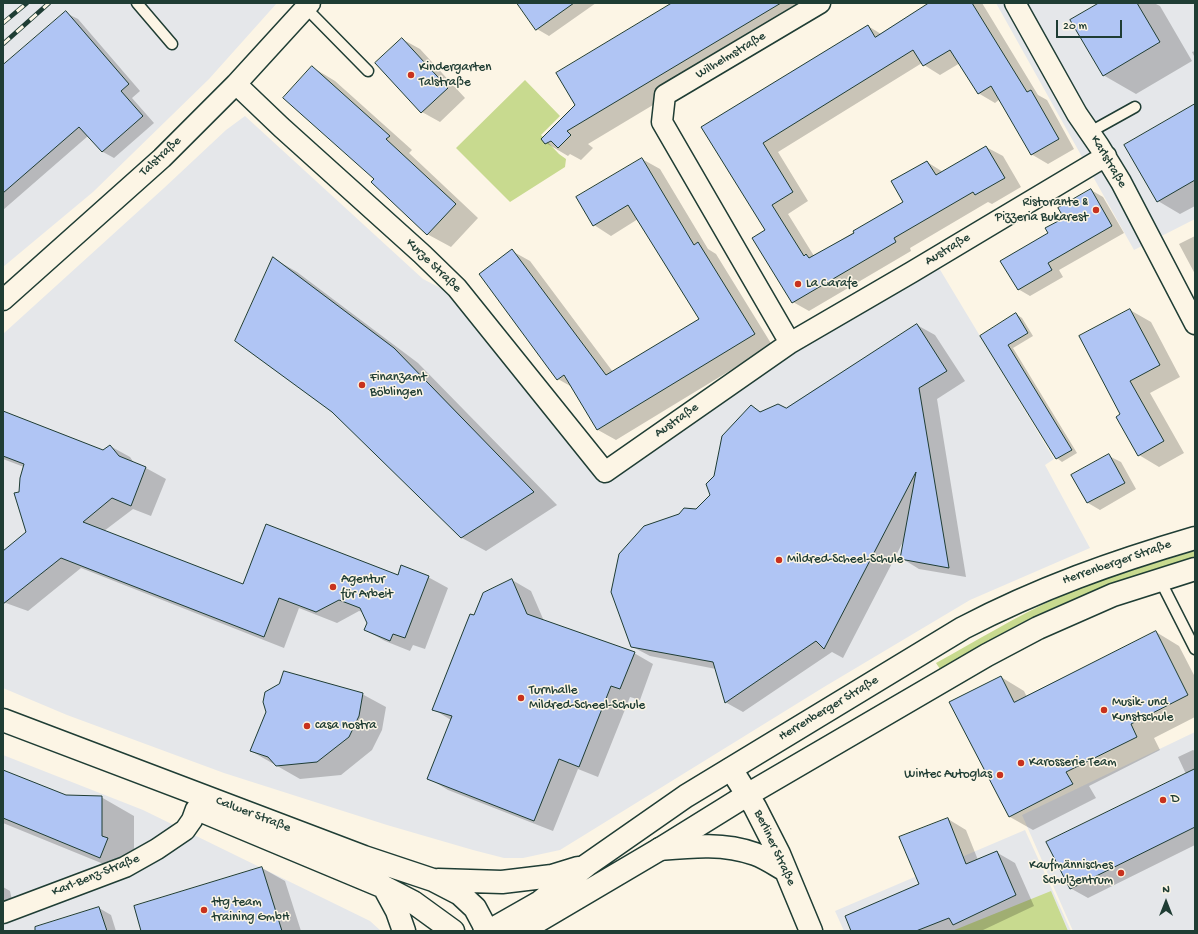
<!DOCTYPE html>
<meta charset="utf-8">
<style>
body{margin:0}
#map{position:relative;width:1198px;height:934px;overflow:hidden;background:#fcf5e5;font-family:"Gochi Hand",sans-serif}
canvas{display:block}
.frame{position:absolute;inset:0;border:4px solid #1f3d34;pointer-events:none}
.north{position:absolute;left:1146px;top:882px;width:40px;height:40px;-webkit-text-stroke:3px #fcf5e5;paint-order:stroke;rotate:0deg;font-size:11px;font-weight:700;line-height:16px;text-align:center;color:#1f3d34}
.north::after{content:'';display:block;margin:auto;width:14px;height:18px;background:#1f3d34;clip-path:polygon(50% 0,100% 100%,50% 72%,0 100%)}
.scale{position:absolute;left:1056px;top:20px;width:66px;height:18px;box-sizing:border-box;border:2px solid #1f3d34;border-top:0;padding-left:5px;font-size:12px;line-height:14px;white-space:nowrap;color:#1f3d34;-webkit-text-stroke:3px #fcf5e5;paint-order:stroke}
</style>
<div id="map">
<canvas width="1198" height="934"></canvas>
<div class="frame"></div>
<div class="north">N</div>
<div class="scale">20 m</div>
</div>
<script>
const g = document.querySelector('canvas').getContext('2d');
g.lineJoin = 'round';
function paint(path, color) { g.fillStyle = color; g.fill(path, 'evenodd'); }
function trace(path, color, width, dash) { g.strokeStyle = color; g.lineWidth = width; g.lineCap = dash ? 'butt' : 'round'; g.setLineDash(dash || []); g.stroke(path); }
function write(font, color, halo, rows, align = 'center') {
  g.font = font + ' "Gochi Hand",sans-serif'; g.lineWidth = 3; g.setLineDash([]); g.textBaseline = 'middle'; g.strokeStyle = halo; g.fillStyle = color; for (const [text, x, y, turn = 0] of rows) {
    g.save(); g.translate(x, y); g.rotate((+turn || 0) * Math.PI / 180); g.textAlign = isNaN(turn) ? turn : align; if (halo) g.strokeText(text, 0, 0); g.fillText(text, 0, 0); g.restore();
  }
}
const built = new Path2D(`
 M 3,3 L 277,3 L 209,79 L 93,192 L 3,267 Z
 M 996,3 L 1195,3 L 1195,219 L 1134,250 Z
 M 245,116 L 423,279 L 450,293 L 603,481 L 793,349 L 939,268 L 1054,459 L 1045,465 L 1090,548 L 970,600 L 824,687 L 560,850 L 523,858 L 504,858 L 473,850 L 387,825 L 224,773 L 67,715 L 3,688 L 3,334 L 164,188 L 226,130 Z
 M 1195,732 L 1195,931 L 1073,931 L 1022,815 Z
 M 3,755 L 143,810 L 370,921 L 381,931 L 3,931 Z
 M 1025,830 L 1071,931 L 844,931 L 835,911 Z`);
const green = new Path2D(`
 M 525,80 L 560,116 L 541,135 L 559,154 L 566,159 L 565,167 L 510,202 L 456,148 Z
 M 1195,551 L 1195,558 C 1150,572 1104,586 1060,605 C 1019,622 979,646 940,669 L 936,663 C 976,641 1015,617 1057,598 C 1101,579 1148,565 1195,551 Z
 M 1051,891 L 1068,931 L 952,931 Z`);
const shadow = new Path2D(`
 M 527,3 L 596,3 L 549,36 L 537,29 Z
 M 674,3 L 823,3 L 588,144 L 593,148 L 581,160 L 570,154 L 568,156 L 546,143 Z
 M 931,3 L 982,3 L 1038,95 L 1047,100 L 1074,149 L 1048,164 L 1031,154 L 1000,99 L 995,103 L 978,93 L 960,63 L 940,75 L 924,65 L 922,63 L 778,152 L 808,201 L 788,214 L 814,256 L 904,202 L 927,162 L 943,172 L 986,147 L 1003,156 L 1021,187 L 992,204 L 988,202 L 910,248 L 911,251 L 809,311 L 793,302 L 766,230 L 703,128 L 868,26 L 881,34 Z
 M 1101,3 L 1154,3 L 1160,6 L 1192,61 L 1136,94 L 1103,75 Z
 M 66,13 L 78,19 L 140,91 L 132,98 L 154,123 L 114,158 L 103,152 L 88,136 L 3,210 L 3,66 Z
 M 402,39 L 420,49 L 465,98 L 440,122 L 422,112 Z
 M 1195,51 L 1195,58 L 1192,52 Z
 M 312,67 L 335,81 L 412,150 L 409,153 L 478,218 L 451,247 L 427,234 Z
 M 1195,105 L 1195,206 L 1180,214 L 1158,201 Z
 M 642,159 L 660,169 L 708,249 L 716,254 L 772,345 L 616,440 L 598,430 L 572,387 L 558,379 L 512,251 L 530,261 L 613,372 L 700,319 L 638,219 L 611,236 L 594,225 Z
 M 1091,190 L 1103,197 L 1124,233 L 1059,270 L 1063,277 L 1030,296 L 1018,289 L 1049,234 Z
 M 1195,236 L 1195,274 L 1179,244 Z
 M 273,258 L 297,272 L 418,363 L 557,505 L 486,551 L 462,538 L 333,412 Z
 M 1130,310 L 1151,322 L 1180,377 L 1150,393 L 1184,453 L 1159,467 L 1139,455 L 1122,415 Z
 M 1016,314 L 1022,318 L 1033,336 L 1013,348 L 1077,453 L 1062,462 L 1057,458 L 981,336 Z
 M 917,325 L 935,335 L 965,381 L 937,399 L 966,577 L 919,569 L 901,558 L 904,540 L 843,658 L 832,652 L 743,712 L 725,702 L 716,669 L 650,656 L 631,646 L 697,510 L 711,496 L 715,477 L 751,406 L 761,412 L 786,409 Z
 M 3,412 L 103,451 L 110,446 L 130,457 L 134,463 L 146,468 L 166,479 L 151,516 L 133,509 L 104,531 L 243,585 L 399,576 L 428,577 L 448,588 L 425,649 L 413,645 L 410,651 L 385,641 L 365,630 L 368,623 L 363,612 L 359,611 L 337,623 L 299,608 L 284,648 L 81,568 L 28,611 L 3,602 L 3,552 L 27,533 L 20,493 L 24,467 L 3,459 Z
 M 1109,456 L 1121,462 L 1136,489 L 1100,510 L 1088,503 L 1073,475 Z
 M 512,580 L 531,591 L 544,621 L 634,653 L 653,664 L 640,700 L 630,697 L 598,777 L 578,769 L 553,831 L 448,790 L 428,778 L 451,720 L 433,709 L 474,616 Z
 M 1156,632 L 1179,646 L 1195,677 L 1195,717 L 1154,738 L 1160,750 L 1089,786 L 1096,798 L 1033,830 L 1010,817 L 1001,677 L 1024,691 L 1027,697 Z
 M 362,694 L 386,707 L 382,730 L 372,750 L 341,775 L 300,779 L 251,751 Z
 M 1193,750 L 1195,751 L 1195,845 L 1088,898 L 1070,888 L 1186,774 L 1178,757 Z
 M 3,771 L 65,796 L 101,797 L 134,816 L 134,855 L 140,858 L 133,876 L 3,823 Z
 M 948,819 L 966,830 L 978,860 L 996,852 L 1015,863 L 1034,906 L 981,931 L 966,931 L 964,930 L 961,931 L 853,931 L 920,885 Z
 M 262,868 L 285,881 L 301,931 L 142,931 Z
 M 3,887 L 10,891 L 14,910 L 3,913 Z
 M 99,908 L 111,915 L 116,931 L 37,931 Z`);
const building = new Path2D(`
 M 517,3 L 574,3 L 536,30 Z
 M 672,3 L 781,3 L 567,131 L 571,135 L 558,148 L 551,141 L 545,144 L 541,139 L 575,105 L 556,73 Z
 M 929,3 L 972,3 L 1027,92 L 1031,90 L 1059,139 L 1031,155 L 991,86 L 978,94 L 950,50 L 923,66 L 913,50 L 763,143 L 793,192 L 772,205 L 804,256 L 806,254 L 809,258 L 854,233 L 853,231 L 903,202 L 891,181 L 927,161 L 936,175 L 986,146 L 1005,178 L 975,195 L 973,192 L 894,238 L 896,242 L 792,303 L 752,238 L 765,230 L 701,127 L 868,25 L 875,37 Z
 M 1099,3 L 1137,3 L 1160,42 L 1103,76 L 1070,20 Z
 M 66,11 L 129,84 L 121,91 L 143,116 L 102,152 L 79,127 L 3,193 L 3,65 Z
 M 402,38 L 448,88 L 421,113 L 375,63 Z
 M 312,66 L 390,136 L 386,139 L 456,204 L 427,235 L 371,182 L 374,179 L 283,98 Z
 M 1195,104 L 1195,180 L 1157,202 L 1124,145 Z
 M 642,158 L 694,245 L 698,242 L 755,334 L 597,430 L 564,375 L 557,380 L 479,274 L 512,249 L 606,375 L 699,319 L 628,205 L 593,226 L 576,197 Z
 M 1091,189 L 1112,226 L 1048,263 L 1052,270 L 1018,290 L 1000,261 L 1048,233 L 1045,228 L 1064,218 L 1058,208 Z
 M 273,257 L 394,348 L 534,492 L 461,538 L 332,412 L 235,341 Z
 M 1130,309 L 1160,365 L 1130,381 L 1164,441 L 1138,456 L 1116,417 L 1120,414 L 1079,336 Z
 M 1016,313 L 1028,333 L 1008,345 L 1072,450 L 1056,459 L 980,336 Z
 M 917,324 L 947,371 L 919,388 L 949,568 L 900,559 L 916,472 L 824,649 L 816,641 L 725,703 L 713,662 L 631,647 L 611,592 L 619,554 L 644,526 L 679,514 L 684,508 L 696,509 L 710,495 L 706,484 L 714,476 L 722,436 L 751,405 L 760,412 L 778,404 L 786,408 Z
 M 3,411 L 103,450 L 110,445 L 119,456 L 146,467 L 131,506 L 112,498 L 83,522 L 243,584 L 266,524 L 398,575 L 401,565 L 429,576 L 405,638 L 393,634 L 390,641 L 364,630 L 367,623 L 360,608 L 339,600 L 316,612 L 279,598 L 264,637 L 61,558 L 3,604 L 3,551 L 26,532 L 14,493 L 19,492 L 20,478 L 24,464 L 3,456 Z
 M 1109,454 L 1125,483 L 1087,503 L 1071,475 Z
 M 512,579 L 527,614 L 635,652 L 620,689 L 611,686 L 579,767 L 559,759 L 534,821 L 427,779 L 452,716 L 432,710 L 470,614 L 474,615 L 483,593 Z
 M 1156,631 L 1188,695 L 1131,724 L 1137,737 L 1066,772 L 1073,784 L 1009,817 L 949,702 L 1001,676 L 1014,702 Z
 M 284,671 L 363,693 L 359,716 L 349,737 L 317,762 L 276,766 L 268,757 L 250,751 L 266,712 L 263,702 L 265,692 L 279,684 Z
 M 1195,769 L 1195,827 L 1070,889 L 1046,842 Z
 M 3,770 L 66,795 L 102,796 L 102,836 L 108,838 L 100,858 L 3,818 Z
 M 948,818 L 966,864 L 997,851 L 1016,895 L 953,925 L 949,918 L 916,931 L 851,931 L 845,916 L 919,884 L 899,837 Z
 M 262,867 L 282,931 L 141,931 L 134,906 Z
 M 99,907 L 107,931 L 35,931 L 35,927 Z`);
const lane = new Path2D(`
 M 137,3 L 172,44
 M 306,8 L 368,71
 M 1090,132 L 1135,107
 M 1160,580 L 1195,649`);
const street = new Path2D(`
 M 1015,3 L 1077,114 L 1099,146 L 1121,182 L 1195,324
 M 236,84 L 281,127 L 422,254 L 457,288 L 605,472 L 790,343 L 912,272 L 1106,156
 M 3,300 L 162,158 L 236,84 L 310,3
 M 790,343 L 662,122 L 665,95 L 820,3
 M 3,913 L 125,867 L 157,849 L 185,830 L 192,820 L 196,809`);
const secondary = new Path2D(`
 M 731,769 L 755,807 L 779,854 L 811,931
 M 660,849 C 693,846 724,843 755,854 C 766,858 776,865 785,870`);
const primary = new Path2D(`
 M 3,720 L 364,857 L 433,880 L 460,894 L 475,908 L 483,923 L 486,931
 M 202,811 L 384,887 L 413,902 L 453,931
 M 438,880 L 502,882 L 552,876 L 578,868
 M 384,887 L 397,911 L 404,931
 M 489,931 L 540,902 L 587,865 L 686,796 L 963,628 C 1040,588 1113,562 1195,538
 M 521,931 L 660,849 L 747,795 L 987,655 L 1038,628 L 1113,595 L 1195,569`);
const rail = new Path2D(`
 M 3,23 L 27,3
 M 3,44 L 49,3`);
const markers = [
 [411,75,4,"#c8321e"],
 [1096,210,4,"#c8321e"],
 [798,284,4,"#c8321e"],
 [362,385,4,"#c8321e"],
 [779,560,4,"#c8321e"],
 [333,587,4,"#c8321e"],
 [521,698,4,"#c8321e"],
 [1104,710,4,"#c8321e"],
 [307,726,4,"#c8321e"],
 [1021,763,4,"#c8321e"],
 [1000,775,4,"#c8321e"],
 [1163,800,4,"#c8321e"],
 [1121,873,4,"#c8321e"],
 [204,910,4,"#c8321e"]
];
const streetNames = [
 ["Wilhelmstraße",731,56,-31],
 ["Talstraße",161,157,-43],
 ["Karlstraße",1108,162,59],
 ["Austraße",948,250,-31],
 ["Kurze Straße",433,266,44],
 ["Austraße",677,421,-35],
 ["Herrenberger Straße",1117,563,-19],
 ["Herrenberger Straße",829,709,-31],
 ["Calwer Straße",253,815,21],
 ["Berliner Straße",774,848,65],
 ["Karl-Benz-Straße",96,876,-22]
];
const poiNames = [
 ["Kindergarten",419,68],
 ["Talstraße",419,83],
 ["Ristorante &",1088,203,"right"],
 ["Pizzeria Bukarest",1088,218,"right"],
 ["La Carafe",806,284],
 ["Finanzamt",370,378],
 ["Böblingen",370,393],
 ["Mildred-Scheel-Schule",787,560],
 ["Agentur",341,580],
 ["für Arbeit",341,595],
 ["Turnhalle",529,691],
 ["Mildred-Scheel-Schule",529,706],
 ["Musik- und",1112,703],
 ["Kunstschule",1112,718],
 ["casa nostra",315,726],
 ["Karosserie Team",1029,763],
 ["Wintec Autoglas",992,775,"right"],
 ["D",1171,800],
 ["Kaufmännisches",1113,866,"right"],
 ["Schulzentrum",1113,881,"right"],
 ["ttg team",212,903],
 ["training GmbH",212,918]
];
paint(built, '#e5e7ea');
paint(green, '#c8da8f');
paint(shadow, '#0003');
paint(building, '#b0c5f4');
trace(building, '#1f3d34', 1);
trace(lane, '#1f3d34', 13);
trace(street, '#1f3d34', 23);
trace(secondary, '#1f3d34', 25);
trace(primary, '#1f3d34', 25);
trace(lane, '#fcf5e5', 10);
trace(street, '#fcf5e5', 20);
trace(secondary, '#fcf5e5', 22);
trace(primary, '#fcf5e5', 22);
trace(rail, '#1f3d34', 4.5);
trace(rail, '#fcf5e5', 3, [9]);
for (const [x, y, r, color] of markers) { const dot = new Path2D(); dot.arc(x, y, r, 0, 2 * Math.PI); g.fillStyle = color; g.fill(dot); trace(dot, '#fcf5e5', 1.5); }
write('13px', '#1f3d34', '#fcf5e5', streetNames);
write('13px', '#1f3d34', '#fcf5e5', poiNames, 'left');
</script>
